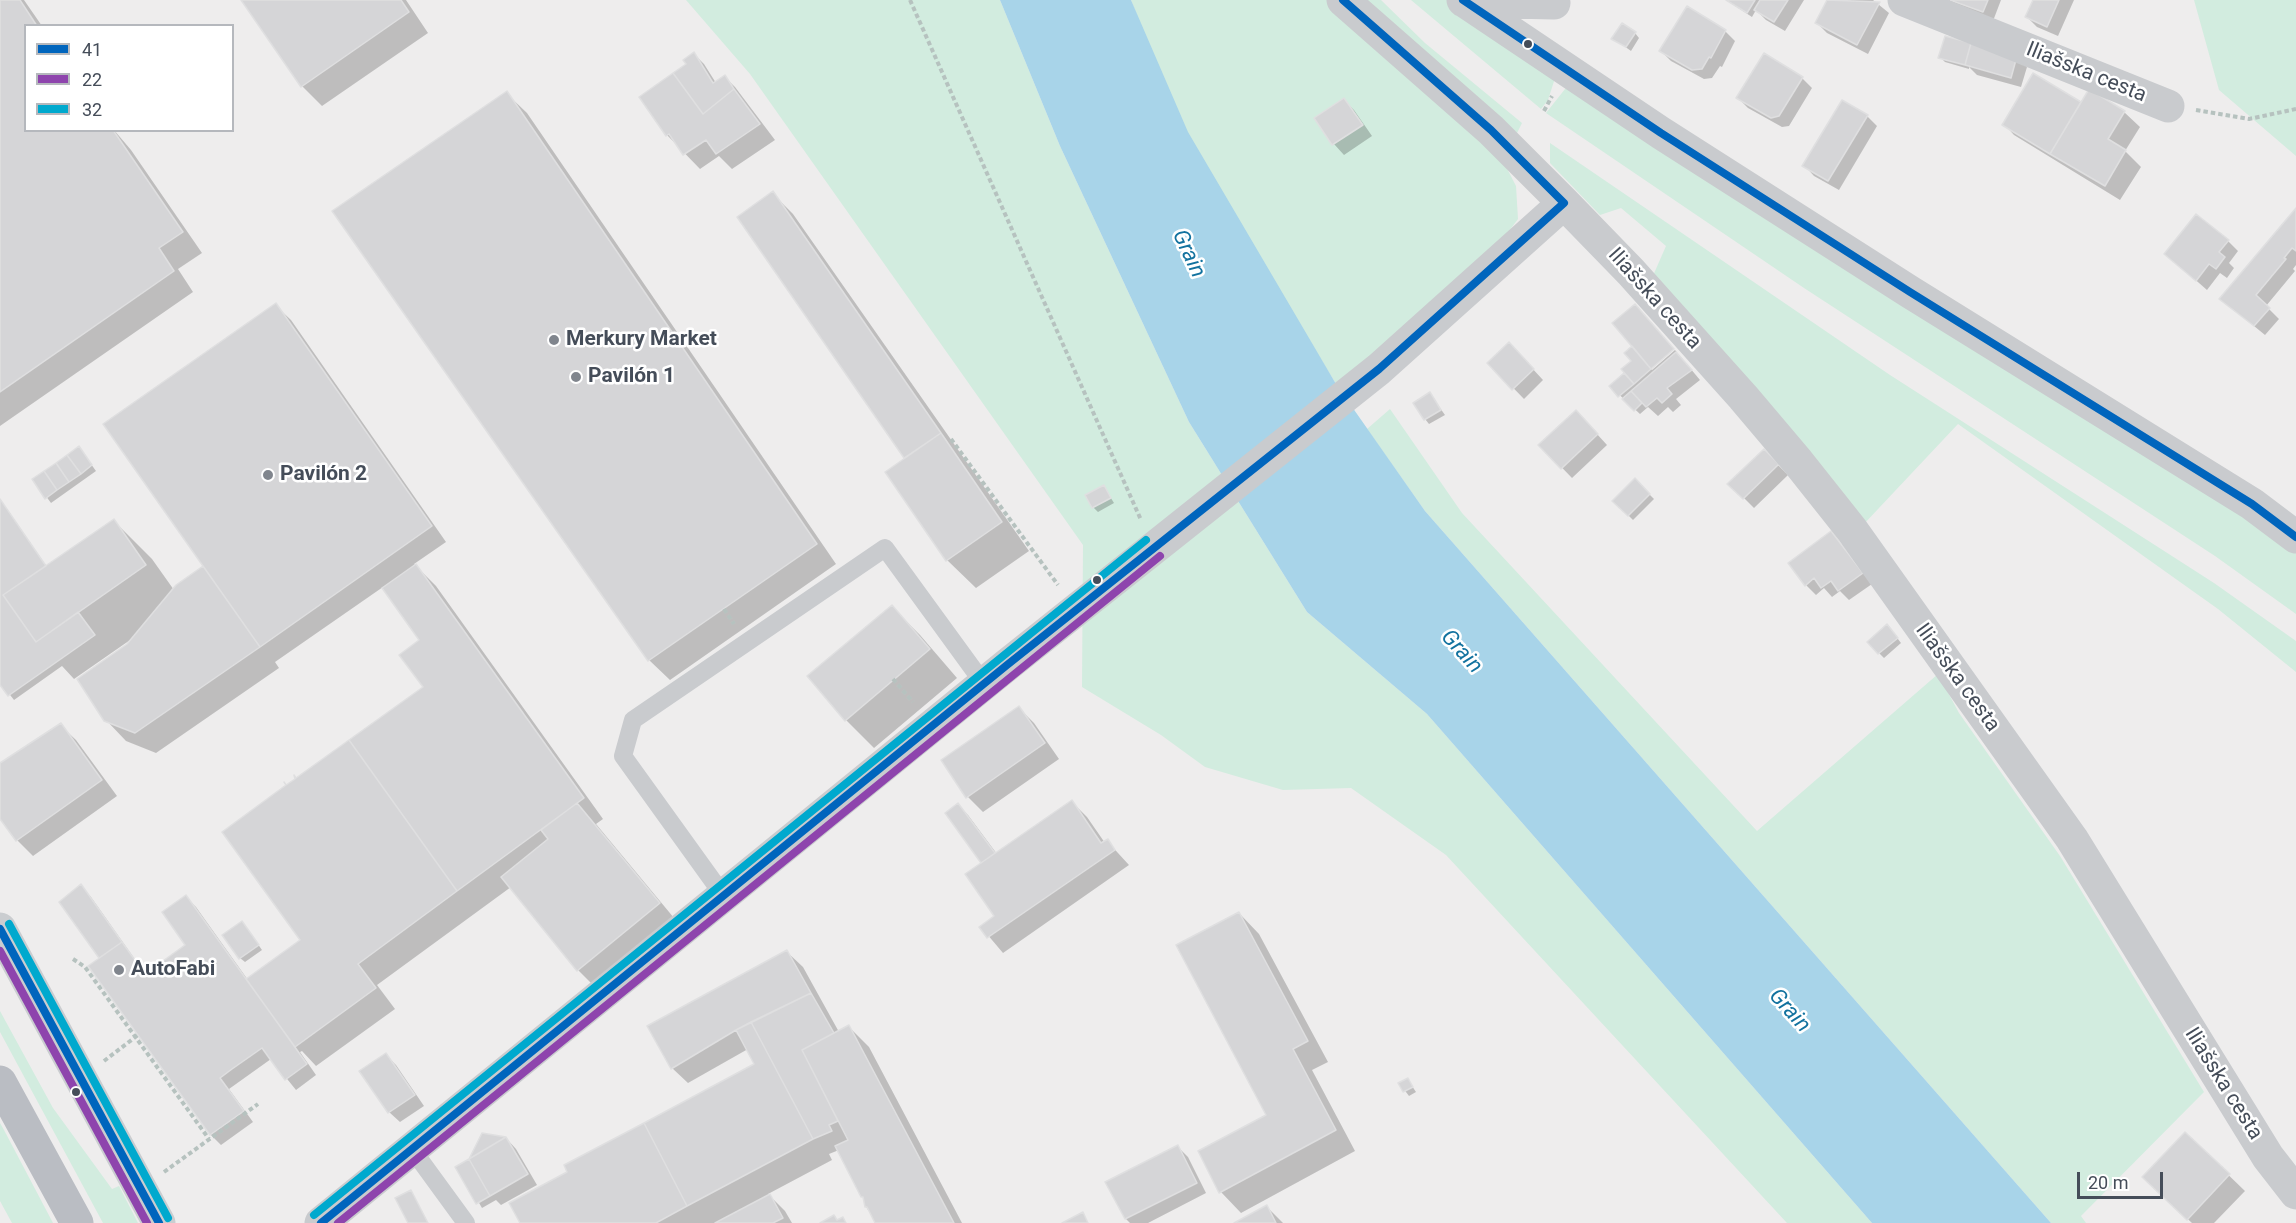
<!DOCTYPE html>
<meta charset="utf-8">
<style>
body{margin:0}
#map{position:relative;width:2296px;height:1223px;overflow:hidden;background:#eeeded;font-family:Roboto,sans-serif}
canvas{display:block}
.legend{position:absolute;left:24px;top:24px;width:210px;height:108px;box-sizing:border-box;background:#fff;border:2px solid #b5b8bd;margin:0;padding:8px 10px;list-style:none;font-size:18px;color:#454d59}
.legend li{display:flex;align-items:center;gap:12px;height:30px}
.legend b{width:30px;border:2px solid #b5b8bd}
.scale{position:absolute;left:2077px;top:1172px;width:86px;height:27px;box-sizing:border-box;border:3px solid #454d59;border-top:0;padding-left:8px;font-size:18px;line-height:21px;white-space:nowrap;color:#454d59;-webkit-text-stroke:4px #fff;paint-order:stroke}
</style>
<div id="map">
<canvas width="2296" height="1223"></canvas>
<ul class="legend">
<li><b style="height:8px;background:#0065bd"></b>41</li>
<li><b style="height:8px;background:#8e44ad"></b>22</li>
<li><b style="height:8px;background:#00a9ce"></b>32</li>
</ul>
<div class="scale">20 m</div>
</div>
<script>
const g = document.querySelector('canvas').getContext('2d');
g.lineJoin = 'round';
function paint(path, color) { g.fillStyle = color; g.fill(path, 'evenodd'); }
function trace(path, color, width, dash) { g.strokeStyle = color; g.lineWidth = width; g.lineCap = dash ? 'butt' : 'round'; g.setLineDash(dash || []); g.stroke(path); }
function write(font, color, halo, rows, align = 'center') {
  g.font = font + ' Roboto,sans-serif'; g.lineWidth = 5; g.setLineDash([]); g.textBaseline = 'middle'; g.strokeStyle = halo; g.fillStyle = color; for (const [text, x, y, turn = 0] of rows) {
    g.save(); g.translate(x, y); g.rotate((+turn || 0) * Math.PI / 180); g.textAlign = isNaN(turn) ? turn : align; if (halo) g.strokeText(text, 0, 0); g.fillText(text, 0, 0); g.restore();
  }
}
const green = new Path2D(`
 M 686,0 L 1000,0 L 1060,146 L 1189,422 L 1307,612 L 1427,714 L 1872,1223 L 1787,1223 L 1446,855 L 1351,788 L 1283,790 L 1205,767 L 1161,735 L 1082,687 L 1083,545 L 750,74 Z
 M 1131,0 L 1329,0 L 1500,155 L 1516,186 L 1518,219 L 1500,243 L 1338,387 L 1183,137 Z
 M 1358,0 L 1381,0 L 1425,43 L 1522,123 L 1517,133 Z
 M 1411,0 L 1449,0 L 1556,75 L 1548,100 L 1541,109 Z
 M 2194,0 L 2296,0 L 2296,156 L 2219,90 Z
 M 1569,84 L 2296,549 L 2296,614 L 2215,556 L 1804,288 L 1546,113 Z
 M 1550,143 L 1890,375 L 2214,583 L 2296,641 L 2296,672 L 2218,609 L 1958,424 L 1863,525 L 1652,278 L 1666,246 L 1621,208 L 1600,215 L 1550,163 Z
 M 1390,409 L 1462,513 L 1757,831 L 1938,674 L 1959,713 L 2060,856 L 2204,1092 L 2081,1216 L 2086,1223 L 2051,1223 L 1425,511 L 1367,429 Z
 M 0,1011 L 53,1108 L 112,1189 L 119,1186 L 138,1223 L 103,1223 L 0,1032 Z
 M 0,1123 L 4,1130 L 53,1223 L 12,1223 L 0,1201 Z`);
const water = new Path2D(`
 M 1000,0 L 1131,0 L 1188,132 L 1336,384 L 1425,511 L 2051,1223 L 1872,1223 L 1427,714 L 1307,612 L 1189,422 L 1060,146 Z`);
const shadow = new Path2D(`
 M 0,0 L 24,0 L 42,26 L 26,26 L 26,130 L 114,130 L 131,150 L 202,253 L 178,269 L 193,292 L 0,426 Z
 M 243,0 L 406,0 L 428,33 L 322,106 L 302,86 Z
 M 1726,0 L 1759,0 L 1761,2 L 1762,0 L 1804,0 L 1785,31 L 1766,20 L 1756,10 L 1752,17 Z
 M 1829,0 L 1873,0 L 1889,13 L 1868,54 L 1827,33 L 1817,23 Z
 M 1947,0 L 2001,0 L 1993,21 Z
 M 2035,0 L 2074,0 L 2058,36 L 2037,27 L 2027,17 Z
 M 1725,31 L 1735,41 L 1722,67 L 1720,66 L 1712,78 L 1704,79 L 1671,61 L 1661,51 Z
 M 1635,33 L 1639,38 L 1631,51 L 1613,38 Z
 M 694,54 L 704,64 L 716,83 L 725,77 L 735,87 L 775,140 L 732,169 L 719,156 L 700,169 L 667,135 L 688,65 Z
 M 1940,57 L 2017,57 L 2027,67 L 2021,87 L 1977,75 L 1969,67 L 1969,69 L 1945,62 Z
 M 1802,78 L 1812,88 L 1789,126 L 1782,127 L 1748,108 L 1738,98 Z
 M 506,93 L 527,113 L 836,564 L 670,680 L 649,660 Z
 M 1344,100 L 1354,110 L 1372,136 L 1344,155 L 1334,144 L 1316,119 Z
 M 2080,103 L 2124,112 L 2140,127 L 2125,151 L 2141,167 L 2120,200 L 2014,135 L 2004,124 Z
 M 1867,116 L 1877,126 L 1839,190 L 1814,176 L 1804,165 Z
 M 772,193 L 793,214 L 1029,551 L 976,588 L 947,560 L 907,458 L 739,217 Z
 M 2296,211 L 2296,265 L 2293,269 L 2295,271 L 2266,306 L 2279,319 L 2265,335 L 2221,299 Z
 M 2228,241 L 2238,251 L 2229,263 L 2234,268 L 2227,278 L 2220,273 L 2207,290 L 2166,254 Z
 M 275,305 L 291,320 L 446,542 L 414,564 L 436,586 L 603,819 L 596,824 L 679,924 L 598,990 L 578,970 L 511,887 L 377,985 L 395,1009 L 316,1066 L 302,1051 L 300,1052 L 316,1075 L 296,1090 L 271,1059 L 229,1089 L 253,1122 L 221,1145 L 211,1135 L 90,966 L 101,959 L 61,902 L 81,886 L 91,897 L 146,975 L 187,945 L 186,897 L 196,907 L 248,980 L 302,941 L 425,688 L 421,641 L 383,587 L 275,662 L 279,668 L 156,753 L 126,741 L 106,720 L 128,645 L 133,638 L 74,679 L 62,666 L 14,700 L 0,682 L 0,499 L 47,567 L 114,521 L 152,559 L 174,590 L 203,568 Z
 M 1675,350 L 1700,380 L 1676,399 L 1681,405 L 1673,412 L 1668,407 L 1658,416 L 1648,407 L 1640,414 L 1611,387 L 1627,373 L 1650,368 L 1652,370 Z
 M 1519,354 L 1543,380 L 1524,399 L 1489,363 Z
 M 1430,394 L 1445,415 L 1429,424 L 1425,419 Z
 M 1586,422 L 1607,445 L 1572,478 L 1540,445 Z
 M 1764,451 L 1788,475 L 1754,508 L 1730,484 Z
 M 83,453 L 96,471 L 51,503 L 34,480 Z
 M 1635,480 L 1654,499 L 1633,520 L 1614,501 Z
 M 1104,487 L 1114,503 L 1098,512 L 1093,507 Z
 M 1831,533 L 1872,584 L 1849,600 L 1840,591 L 1832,597 L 1824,588 L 1816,595 L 1806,585 Z
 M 892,607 L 920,635 L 957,678 L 874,748 L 846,720 Z
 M 1892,631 L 1901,643 L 1884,658 L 1879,653 Z
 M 1019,708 L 1034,723 L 1059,759 L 983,812 L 968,797 Z
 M 60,725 L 76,740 L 117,796 L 33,856 L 17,840 L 0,816 L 0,765 Z
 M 1072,802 L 1087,817 L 1105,843 L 1107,841 L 1129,865 L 1003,953 L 981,927 L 996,916 L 984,863 L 958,805 L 968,815 L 997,854 Z
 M 1239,913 L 1259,934 L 1328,1062 L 1312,1070 L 1355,1151 L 1241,1213 L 1221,1192 L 1200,1152 L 1269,1115 Z
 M 246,927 L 262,950 L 245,962 L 240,958 Z
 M 787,952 L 803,967 L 839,1032 L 849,1027 L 869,1047 L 962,1223 L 877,1223 L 866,1207 L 865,1198 L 839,1150 L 829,1154 L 832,1160 L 768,1194 L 785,1211 L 792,1223 L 521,1223 L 570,1173 L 756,1064 L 748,1049 L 688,1083 L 672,1068 Z
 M 386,1055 L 396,1065 L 424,1106 L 400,1122 L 389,1112 L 361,1071 Z
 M 1408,1080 L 1416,1092 L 1409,1096 L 1400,1084 Z
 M 2186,1134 L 2245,1191 L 2214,1223 L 2192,1223 L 2160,1193 Z
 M 506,1138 L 516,1149 L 537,1185 L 501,1205 L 496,1200 L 482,1208 L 458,1167 Z
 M 1178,1147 L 1188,1157 L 1206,1193 L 1148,1223 L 1130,1223 L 1126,1219 L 1107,1182 Z
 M 1267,1207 L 1283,1223 L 1237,1223 Z`);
const building = new Path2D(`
 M 0,0 L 20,0 L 37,26 L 26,26 L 26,130 L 113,130 L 183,232 L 159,248 L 174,271 L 0,392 Z
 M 241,0 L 401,0 L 409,12 L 301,87 Z
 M 1726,0 L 1755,0 L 1747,13 Z
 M 1760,0 L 1788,0 L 1774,22 L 1754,10 Z
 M 1827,0 L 1880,2 L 1857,45 L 1815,23 Z
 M 1950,0 L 1988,0 L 1983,12 Z
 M 2033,0 L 2059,0 L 2047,27 L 2025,17 Z
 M 1687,6 L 1726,30 L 1711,58 L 1709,57 L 1702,69 L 1692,70 L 1659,51 Z
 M 1622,23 L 1636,32 L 1626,47 L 1611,39 Z
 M 1945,36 L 1971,43 L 1965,65 L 1938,58 Z
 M 1971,43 L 2017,56 L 2011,78 L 1965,65 Z
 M 694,52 L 713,83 L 725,75 L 734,89 L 703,114 L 673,73 L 686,64 L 683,60 Z
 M 1764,53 L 1803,77 L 1779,116 L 1771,118 L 1736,98 Z
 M 673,73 L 703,114 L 734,89 L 760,124 L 716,154 L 706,140 L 683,155 L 669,134 L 666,136 L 639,97 Z
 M 2033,73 L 2081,102 L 2050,154 L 2002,125 Z
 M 2089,89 L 2125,111 L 2108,139 L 2126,150 L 2105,186 L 2050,154 Z
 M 507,91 L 817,544 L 648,661 L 332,211 Z
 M 1344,98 L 1363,125 L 1332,145 L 1314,118 Z
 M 1842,100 L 1868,115 L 1828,181 L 1802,166 Z
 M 773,191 L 941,433 L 904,458 L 737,217 Z
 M 2296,208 L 2296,251 L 2292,248 L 2284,258 L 2286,259 L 2256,295 L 2270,308 L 2254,326 L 2219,299 Z
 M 2196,214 L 2229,240 L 2219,252 L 2225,257 L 2216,269 L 2209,264 L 2196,281 L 2164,254 Z
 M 276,303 L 432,526 L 260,647 L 103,424 Z
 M 1635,304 L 1674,349 L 1651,369 L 1612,323 Z
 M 1509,342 L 1534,369 L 1512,390 L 1487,363 Z
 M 1632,346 L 1651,369 L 1634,384 L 1621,369 L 1631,361 L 1624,353 Z
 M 1676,352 L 1692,370 L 1667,388 L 1672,394 L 1662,403 L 1657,398 L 1646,407 L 1631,391 Z
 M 1624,373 L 1634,384 L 1618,397 L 1609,386 Z
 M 1631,391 L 1642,403 L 1634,411 L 1622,399 Z
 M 1430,392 L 1441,410 L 1424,420 L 1413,403 Z
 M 1576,410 L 1598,434 L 1561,469 L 1538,445 Z
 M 941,433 L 1002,522 L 946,561 L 885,472 Z
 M 79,446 L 92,465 L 81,474 L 67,455 Z
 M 1764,449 L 1779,464 L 1743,499 L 1727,484 Z
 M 67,455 L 81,474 L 69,482 L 56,463 Z
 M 56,463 L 69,482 L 57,490 L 44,471 Z
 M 44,471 L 57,490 L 45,499 L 32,479 Z
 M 1635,478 L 1650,494 L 1628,516 L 1612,501 Z
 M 1104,485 L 1111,498 L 1092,508 L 1085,495 Z
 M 0,499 L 46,566 L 3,595 L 36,642 L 78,612 L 95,635 L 8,696 L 0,685 Z
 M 114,519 L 146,565 L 36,642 L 3,595 Z
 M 1831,531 L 1863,573 L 1838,591 L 1831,581 L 1821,588 L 1814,578 L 1805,586 L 1788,563 Z
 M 416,564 L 584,798 L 457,891 L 349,740 L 423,687 L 399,655 L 419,640 L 382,588 Z
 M 203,566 L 260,647 L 135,733 L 104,721 L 77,679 L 127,644 L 176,585 Z
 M 892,605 L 930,649 L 845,721 L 807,676 Z
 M 1887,624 L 1898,638 L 1878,654 L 1867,642 Z
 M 1019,706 L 1045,743 L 966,798 L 941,760 Z
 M 61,723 L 102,780 L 16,841 L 0,819 L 0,763 Z
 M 349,740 L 457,891 L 358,964 L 376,988 L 295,1047 L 246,979 L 300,940 L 222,832 L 286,785 L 284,782 L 286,785 L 295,779 L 294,775 L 296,778 Z
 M 1072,800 L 1101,843 L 1108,839 L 1115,850 L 987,938 L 979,927 L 994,916 L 965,874 Z
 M 577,803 L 660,903 L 577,971 L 501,877 L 548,839 L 541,830 Z
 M 958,803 L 995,853 L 981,863 L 945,813 Z
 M 81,884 L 122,942 L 99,958 L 59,902 Z
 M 186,895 L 307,1064 L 285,1080 L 262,1048 L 232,1069 L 220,1078 L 244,1111 L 210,1135 L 88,966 L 122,942 L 145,974 L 185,945 L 162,912 Z
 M 1239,912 L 1308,1041 L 1293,1049 L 1336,1130 L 1219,1193 L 1198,1151 L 1266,1115 L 1176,945 Z
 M 242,921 L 259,945 L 239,959 L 222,935 Z
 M 787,950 L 811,993 L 736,1030 L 671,1069 L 647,1026 Z
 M 811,993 L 834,1033 L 802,1050 L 838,1121 L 829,1125 L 832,1131 L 813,1139 L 751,1022 Z
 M 751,1022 L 813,1139 L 687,1206 L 644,1123 L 754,1064 L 736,1030 Z
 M 849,1025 L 954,1223 L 875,1223 L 867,1207 L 865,1207 L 863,1197 L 861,1197 L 835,1146 L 848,1140 L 802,1050 Z
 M 386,1053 L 415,1095 L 388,1113 L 359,1071 Z
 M 1408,1078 L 1413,1087 L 1403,1092 L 1398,1083 Z
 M 644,1123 L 687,1206 L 656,1223 L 520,1223 L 509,1203 L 567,1172 L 564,1165 Z
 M 2185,1132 L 2230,1174 L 2187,1220 L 2142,1177 Z
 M 482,1133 L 506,1137 L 469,1159 Z
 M 506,1137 L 528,1174 L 490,1196 L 469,1159 Z
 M 1178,1145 L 1197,1183 L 1125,1219 L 1105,1182 Z
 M 469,1159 L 490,1196 L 476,1204 L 455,1167 Z
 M 411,1190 L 428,1223 L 408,1223 L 395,1198 Z
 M 770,1194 L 783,1218 L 773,1223 L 715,1223 Z
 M 1267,1205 L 1276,1223 L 1234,1223 Z
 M 1083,1212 L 1088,1223 L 1062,1223 Z
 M 834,1215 L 837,1220 L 843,1217 L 846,1223 L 820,1223 Z`);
const path = new Path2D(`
 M 910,0 L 1141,520
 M 2196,110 L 2249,119 L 2296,109
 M 1544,111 L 1552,96
 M 951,439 L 1058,585
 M 724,609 L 734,624
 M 893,679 L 913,702
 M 73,959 L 85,967 L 209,1139
 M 104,1061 L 138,1035
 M 164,1172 L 258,1104`);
const lane = new Path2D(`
 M 723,895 L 623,756 L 633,720 L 885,548 L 984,684
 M 412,1149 L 466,1223`);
const street = new Path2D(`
 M 1343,0 L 1491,130 L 1564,203 L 1631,272 L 1743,397 L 1798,462 L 1852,530 L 2072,839 L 2268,1157 L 2296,1193
 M 1463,0 L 1661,133 L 1910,292 L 2252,504 L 2296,537
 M 1904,0 L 2168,106
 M 1464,1 L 1554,3
 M 321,1223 L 1007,665 L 1379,369 L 1564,203`);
const secondary = new Path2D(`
 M 0,929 L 159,1223`);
const highway = new Path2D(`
 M 0,1082 L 77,1223`);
const bus1 = new Path2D(`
 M 1463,0 L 1661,133 L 1910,292 L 2252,504 L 2296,537
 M 0,929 L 159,1223
 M 321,1223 L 1007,665 L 1379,369 L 1564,203 L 1491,130 L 1343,0`);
const bus2 = new Path2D(`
 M 0,951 L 147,1223
 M 338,1223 L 1160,556`);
const bus3 = new Path2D(`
 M 9,924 L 168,1218
 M 314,1215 L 1146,540`);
const markers = [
 [1528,44,5,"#454d59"],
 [554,340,6,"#80858d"],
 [576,377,6,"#80858d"],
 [268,475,6,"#80858d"],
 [1097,580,5,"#454d59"],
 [119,970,6,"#80858d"],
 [76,1092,5,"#454d59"]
];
const streetNames = [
 ["Iliašska cesta",2086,73,22],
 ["Iliašska cesta",1654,299,48],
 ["Iliašska cesta",1957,678,54],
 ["Iliašska cesta",2223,1084,58]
];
const poiNames = [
 ["Merkury Market",566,340],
 ["Pavilón 1",588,377],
 ["Pavilón 2",280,475],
 ["AutoFabi",131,970]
];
const waterNames = [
 ["Grain",1188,254,65],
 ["Grain",1461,652,48],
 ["Grain",1789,1011,48]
];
paint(green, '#d2ecdf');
paint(water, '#a8d4e9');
paint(shadow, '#0003');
paint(building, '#d5d5d7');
trace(building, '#dfdfe0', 1.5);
trace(path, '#b6c2bf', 4, [4.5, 3]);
trace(lane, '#c9cbce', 18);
trace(street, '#c9cbce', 33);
trace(secondary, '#cacdd0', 33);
trace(highway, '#babdc3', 33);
trace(bus1, '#0065bd', 8);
trace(bus2, '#8e44ad', 8);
trace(bus3, '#00a9ce', 8);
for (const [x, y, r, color] of markers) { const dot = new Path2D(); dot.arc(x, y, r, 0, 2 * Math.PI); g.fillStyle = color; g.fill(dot); trace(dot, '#fff', 2); }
write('21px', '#454d59', '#fff', streetNames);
write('bold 21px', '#454d59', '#fff', poiNames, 'left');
write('italic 22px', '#12729f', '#fff', waterNames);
</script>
